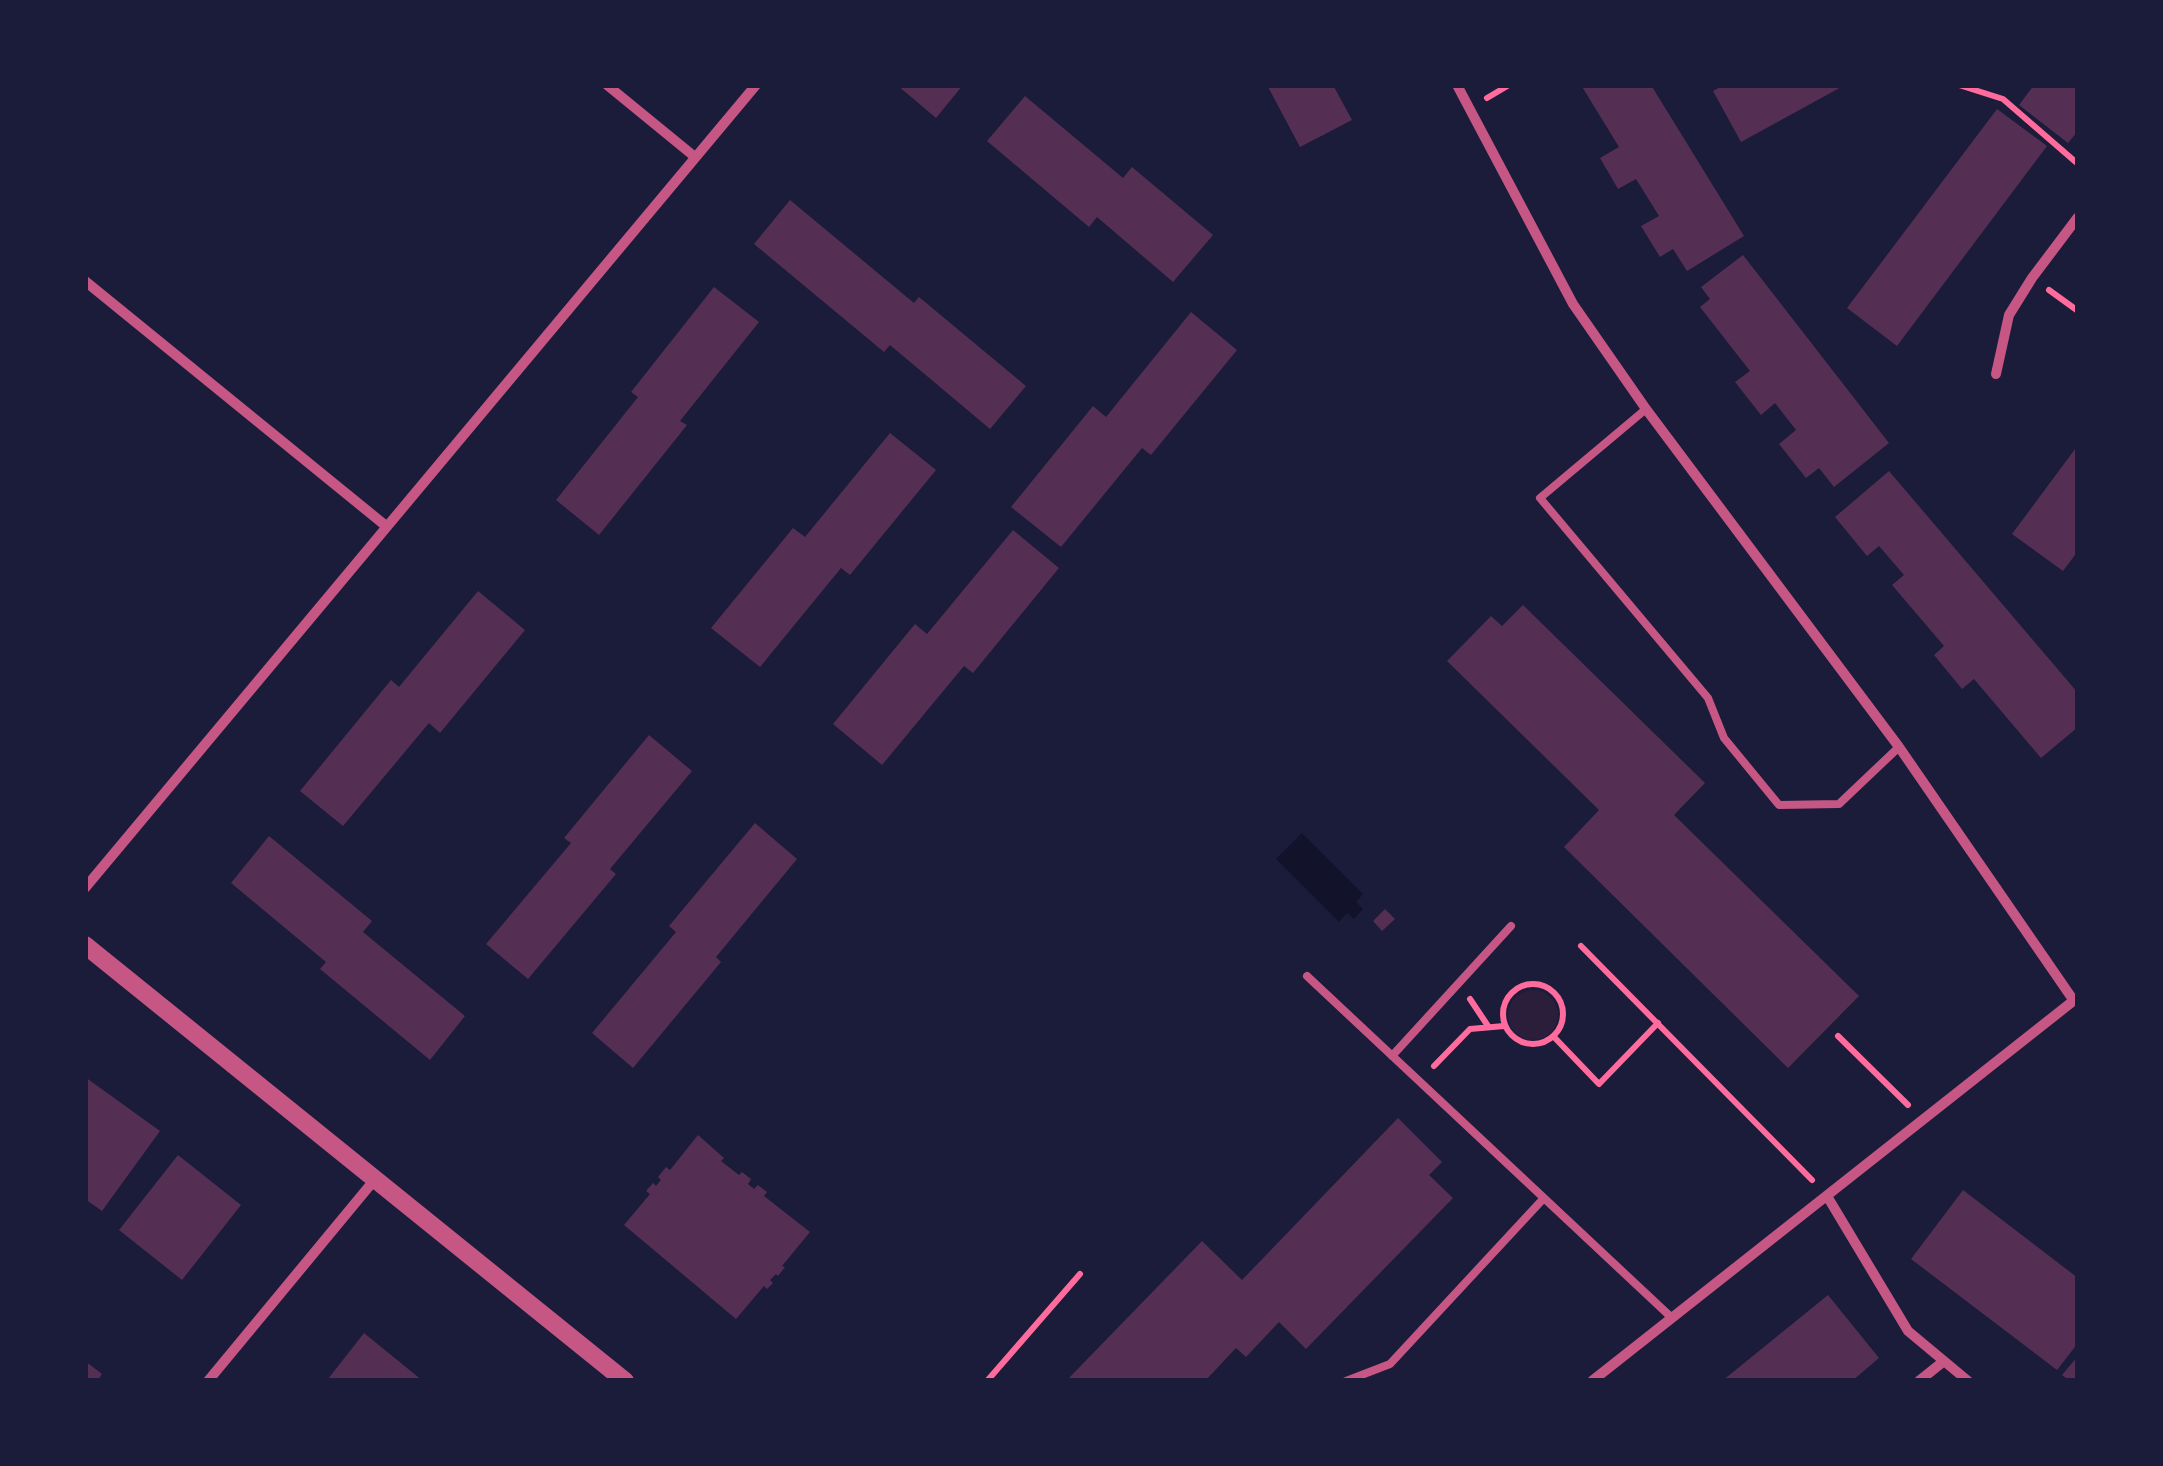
<!DOCTYPE html>
<style>
body{margin:0}
#map{position:relative;width:2163px;height:1466px;overflow:hidden;background:#1b1b3a;font-family:"Exo 2",sans-serif}
canvas{display:block}
.frame{position:absolute;inset:0;border:88px solid #1b1b3a;pointer-events:none}
</style>
<div id="map">
<canvas width="2163" height="1466"></canvas>
<div class="frame"></div>
</div>
<script>
const g = document.querySelector('canvas').getContext('2d');
g.lineJoin = 'round';
function paint(path, color) { g.fillStyle = color; g.fill(path, 'evenodd'); }
function trace(path, color, width, dash) { g.strokeStyle = color; g.lineWidth = width; g.lineCap = dash ? 'butt' : 'round'; g.setLineDash(dash || []); g.stroke(path); }
const green = new Path2D(`
 M1508 1015a25 25 0 1 1 50 0a25 25 0 1 1-50 0Z`);
const water = new Path2D(`
 M 1302,833 L 1363,894 L 1356,902 L 1363,909 L 1354,919 L 1347,913 L 1339,922 L 1276,859 Z`);
const building = new Path2D(`
 M 897,85 L 963,85 L 936,118 Z
 M 1267,85 L 1333,85 L 1352,120 L 1300,147 Z
 M 1581,85 L 1651,85 L 1744,236 L 1687,271 L 1673,249 L 1660,257 L 1641,226 L 1659,216 L 1636,179 L 1618,189 L 1600,158 L 1619,147 Z
 M 1724,85 L 1845,85 L 1741,142 L 1713,91 Z
 M 2034,85 L 2078,85 L 2078,131 L 2068,143 L 2019,105 Z
 M 1025,96 L 1123,178 L 1132,167 L 1213,235 L 1173,282 L 1097,217 L 1089,227 L 987,141 Z
 M 1997,109 L 2047,146 L 1897,346 L 1847,308 Z
 M 790,200 L 914,303 L 919,297 L 1026,386 L 990,429 L 890,345 L 884,352 L 754,244 Z
 M 1743,255 L 1889,443 L 1834,487 L 1819,468 L 1806,478 L 1779,444 L 1796,430 L 1775,403 L 1761,415 L 1735,382 L 1750,371 L 1700,307 L 1710,299 L 1701,287 Z
 M 714,287 L 759,322 L 680,421 L 687,425 L 599,535 L 556,500 L 638,397 L 631,392 Z
 M 1191,312 L 1237,350 L 1151,455 L 1142,448 L 1061,547 L 1011,507 L 1093,406 L 1106,417 Z
 M 890,433 L 936,470 L 850,575 L 841,568 L 760,667 L 711,628 L 793,528 L 805,537 Z
 M 2078,445 L 2078,551 L 2063,571 L 2012,534 Z
 M 1889,471 L 2078,693 L 2078,727 L 2041,758 L 1974,679 L 1962,689 L 1934,655 L 1944,646 L 1892,585 L 1904,575 L 1879,546 L 1867,556 L 1835,517 Z
 M 1013,530 L 1059,568 L 973,673 L 964,666 L 882,765 L 833,724 L 915,624 L 927,634 Z
 M 478,591 L 525,630 L 440,733 L 429,723 L 343,826 L 300,791 L 391,680 L 399,687 Z
 M 1523,605 L 1705,783 L 1674,815 L 1859,996 L 1788,1068 L 1564,847 L 1599,810 L 1447,661 L 1491,616 L 1502,626 Z
 M 649,735 L 692,771 L 610,869 L 616,874 L 528,979 L 486,944 L 571,843 L 564,838 Z
 M 755,823 L 797,859 L 716,957 L 721,962 L 633,1068 L 592,1033 L 676,932 L 669,926 Z
 M 269,836 L 372,921 L 363,932 L 465,1016 L 430,1060 L 320,969 L 326,962 L 231,883 Z
 M 1385,909 L 1395,919 L 1382,931 L 1373,921 Z
 M 85,1077 L 160,1131 L 102,1211 L 85,1199 Z
 M 1398,1118 L 1442,1162 L 1429,1175 L 1453,1198 L 1306,1349 L 1279,1322 L 1246,1357 L 1236,1348 L 1205,1381 L 1066,1381 L 1202,1241 L 1242,1280 Z
 M 698,1135 L 724,1158 L 721,1161 L 739,1175 L 742,1172 L 751,1179 L 748,1184 L 754,1189 L 758,1185 L 767,1192 L 764,1196 L 810,1232 L 782,1266 L 785,1267 L 778,1276 L 776,1274 L 770,1280 L 773,1283 L 767,1289 L 764,1286 L 736,1319 L 624,1225 L 650,1194 L 646,1191 L 653,1183 L 656,1186 L 661,1180 L 658,1177 L 666,1167 L 670,1170 Z
 M 178,1155 L 241,1205 L 182,1280 L 119,1230 Z
 M 1963,1190 L 2078,1278 L 2078,1343 L 2057,1370 L 1911,1259 Z
 M 1828,1295 L 1879,1358 L 1852,1381 L 1722,1381 Z
 M 364,1333 L 423,1381 L 330,1381 L 328,1379 Z
 M 2078,1356 L 2078,1381 L 2070,1381 L 2062,1375 Z
 M 85,1361 L 102,1374 L 97,1381 L 85,1381 Z`);
const path = new Path2D(`
 M 1959,85 L 2003,99 L 2078,164
 M 1487,98 L 1509,85
 M 2049,290 L 2078,311
 M 1581,946 L 1812,1180
 M1503 1014a30 30 0 1 1 60 0a30 30 0 1 1-60 0Z
 M 1470,999 L 1488,1026
 M 1838,1036 L 1908,1105
 M 1554,1037 L 1599,1084 L 1658,1023
 M 1434,1066 L 1470,1029 L 1504,1026
 M 987,1381 L 1080,1274`);
const service = new Path2D(`
 M 1646,409 L 1540,498 L 1708,698 L 1724,738 L 1779,805 L 1839,804 L 1899,747
 M 1307,976 L 1672,1318
 M 1392,1056 L 1511,926
 M 1346,1381 L 1390,1364 L 1544,1198`);
const minor = new Path2D(`
 M 607,85 L 695,157
 M 1457,85 L 1573,304 L 1646,409 L 1899,747 L 2074,1001
 M 85,281 L 386,526
 M 1996,374 L 2009,315 L 2032,278 L 2078,217
 M 85,888 L 756,85
 M 1827,1196 L 1908,1331 L 1968,1381
 M 208,1381 L 376,1178
 M 1592,1381 L 2077,998
 M 1919,1381 L 1944,1361`);
const tertiary = new Path2D(`
 M 85,945 L 625,1381`);
paint(green, '#2a1e3b');
paint(water, '#12122b');
paint(building, '#542f53');
trace(path, '#ff6b9d', 6);
trace(service, '#c65784', 8);
trace(minor, '#c65784', 10);
trace(tertiary, '#c65784', 18);
</script>
